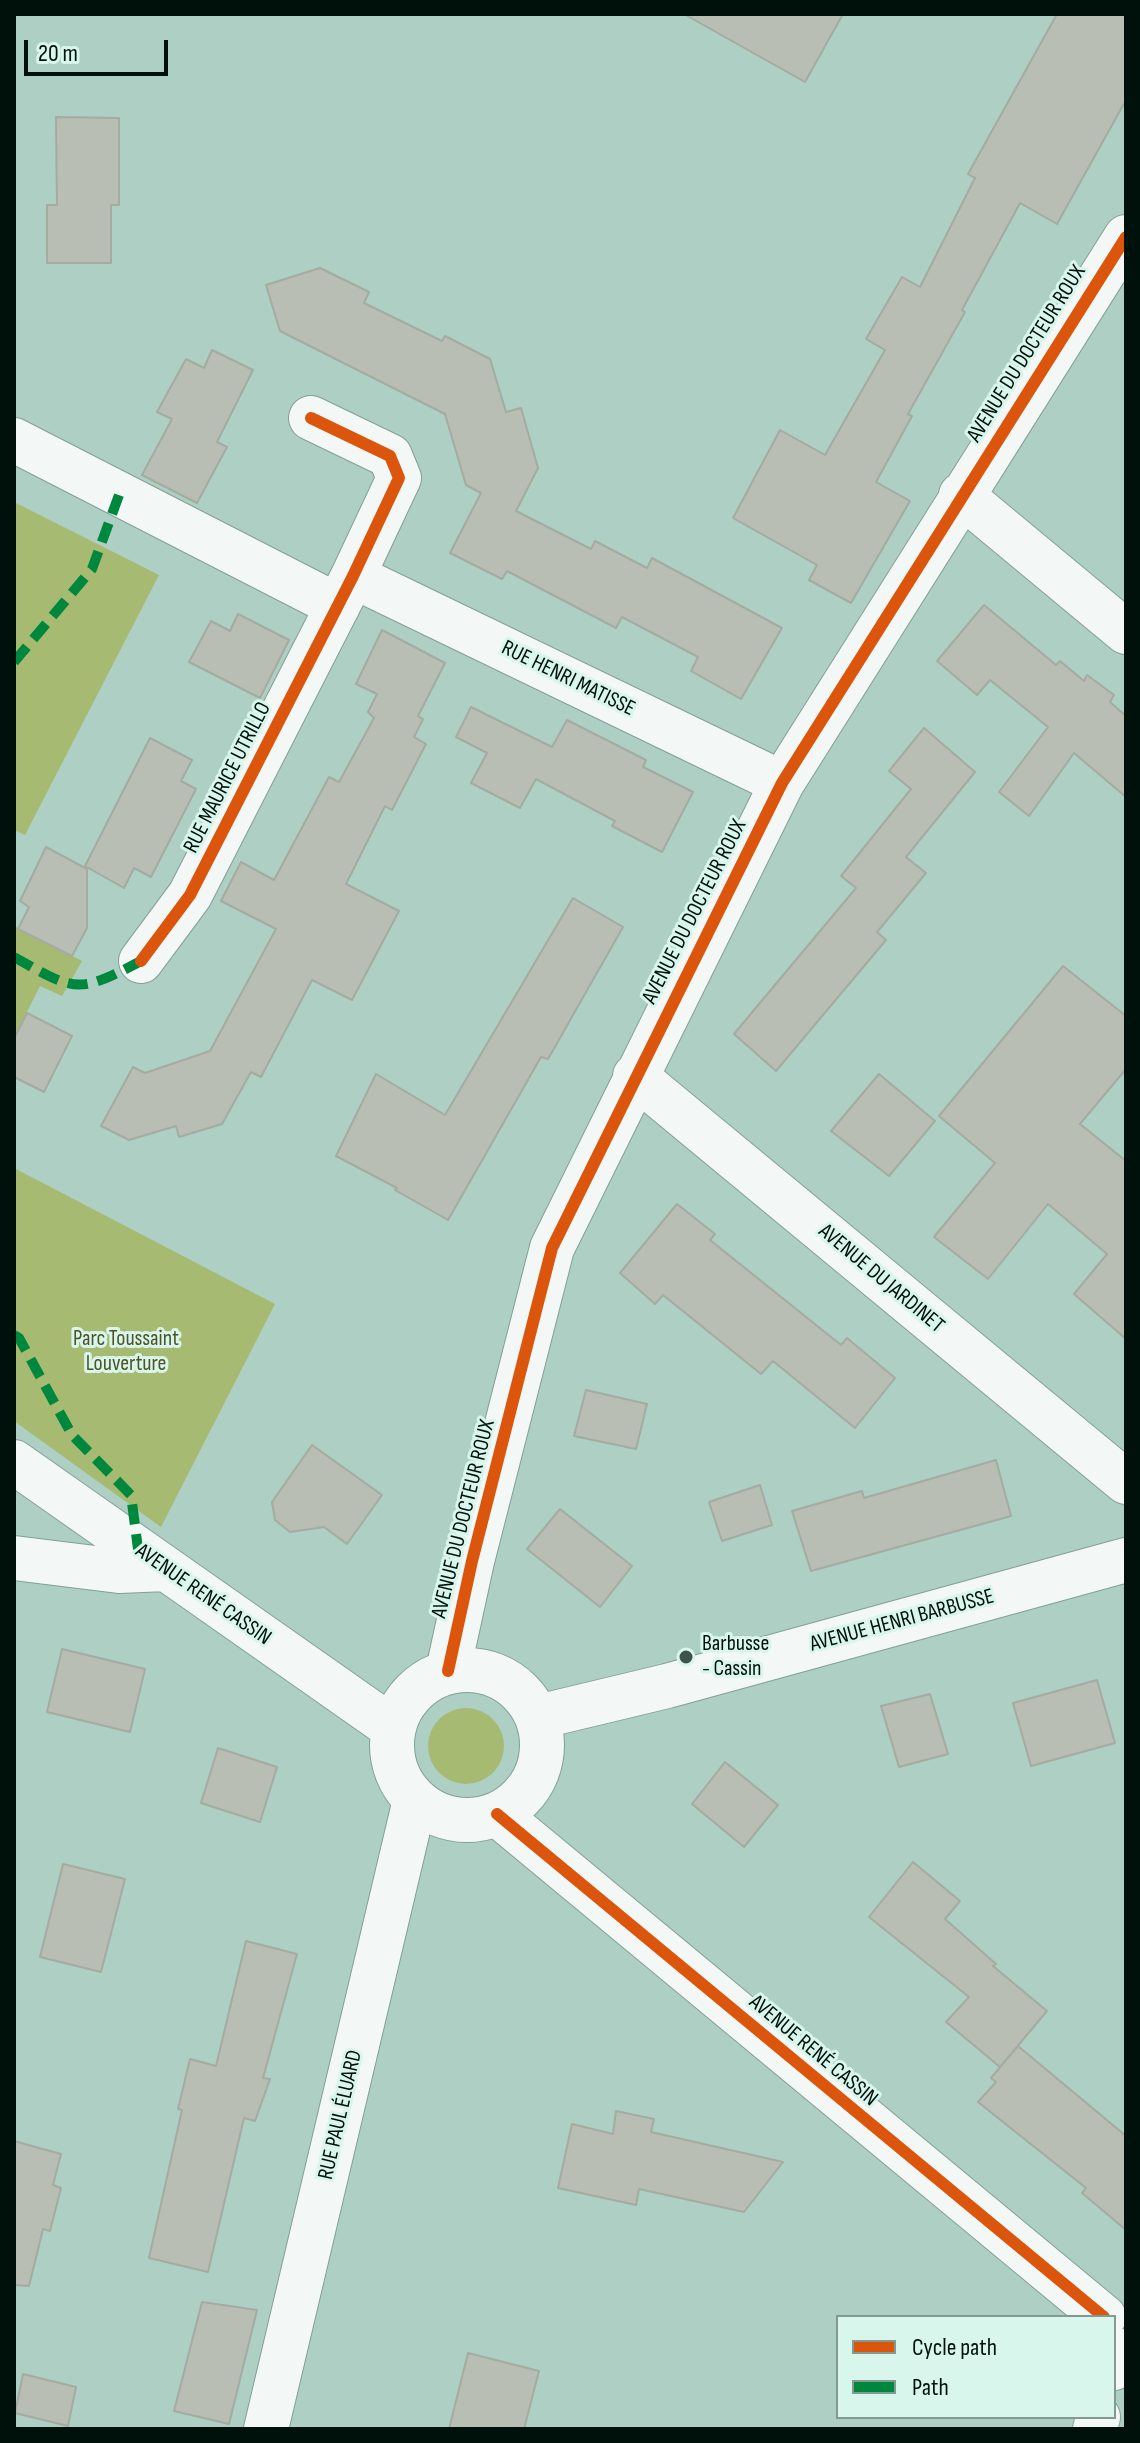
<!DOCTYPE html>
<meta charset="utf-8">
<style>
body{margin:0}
#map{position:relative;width:1140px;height:2443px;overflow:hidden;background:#adcfc4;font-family:"Sofia Sans Condensed",sans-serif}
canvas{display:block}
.frame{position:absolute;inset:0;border:16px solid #00100a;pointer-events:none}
.legend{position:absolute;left:836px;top:2315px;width:280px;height:104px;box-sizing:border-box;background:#d8f6ec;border:2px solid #829a92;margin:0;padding:10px 14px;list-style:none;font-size:24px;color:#00100a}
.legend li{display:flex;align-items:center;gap:16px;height:40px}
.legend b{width:40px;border:2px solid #829a92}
.scale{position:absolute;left:24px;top:40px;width:144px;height:36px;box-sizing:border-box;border:4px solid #00100a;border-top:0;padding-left:10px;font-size:24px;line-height:28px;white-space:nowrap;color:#00100a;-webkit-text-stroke:6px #d8f6ec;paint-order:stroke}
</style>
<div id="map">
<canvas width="1140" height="2443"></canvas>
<div class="frame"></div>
<ul class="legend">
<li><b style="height:10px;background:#dc550c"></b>Cycle path</li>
<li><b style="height:10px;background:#00873e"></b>Path</li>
</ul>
<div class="scale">20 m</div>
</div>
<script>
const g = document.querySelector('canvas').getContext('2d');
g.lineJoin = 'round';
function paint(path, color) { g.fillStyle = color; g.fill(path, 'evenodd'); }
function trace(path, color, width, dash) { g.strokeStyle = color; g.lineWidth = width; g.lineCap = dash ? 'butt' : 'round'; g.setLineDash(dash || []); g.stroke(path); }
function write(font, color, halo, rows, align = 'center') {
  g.font = font + ' "Sofia Sans Condensed",sans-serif'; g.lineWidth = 6; g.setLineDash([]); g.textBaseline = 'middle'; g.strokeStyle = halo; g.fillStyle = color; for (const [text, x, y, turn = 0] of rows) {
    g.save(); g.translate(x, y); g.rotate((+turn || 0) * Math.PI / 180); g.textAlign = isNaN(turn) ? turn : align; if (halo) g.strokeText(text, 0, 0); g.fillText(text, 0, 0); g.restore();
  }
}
const green = new Path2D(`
 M 14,502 L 159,575 L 25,835 L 14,830 Z
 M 14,926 L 82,961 L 62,996 L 40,986 L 14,1038 Z
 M 14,1168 L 275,1304 L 161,1527 L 14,1421 Z
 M428 1746a38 38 0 1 1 76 0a38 38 0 1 1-76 0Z`);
const building = new Path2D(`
 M 684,14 L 843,14 L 805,82 Z
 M 1057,14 L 1126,14 L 1126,100 L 1057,224 L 1020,203 L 962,310 L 965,312 L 908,414 L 912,416 L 876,482 L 910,501 L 851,603 L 809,580 L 817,565 L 733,518 L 780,430 L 825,455 L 885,350 L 866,339 L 902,277 L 920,287 L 975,178 L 968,174 Z
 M 56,117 L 119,118 L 119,205 L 111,205 L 111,263 L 47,263 L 47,205 L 57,205 Z
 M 320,268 L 369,292 L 364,303 L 442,341 L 445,336 L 490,359 L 506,412 L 521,408 L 538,468 L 516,511 L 591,549 L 595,541 L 647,568 L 652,558 L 782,628 L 741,699 L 691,671 L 698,657 L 622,617 L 616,628 L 507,571 L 502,579 L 450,553 L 481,493 L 466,485 L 445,414 L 280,331 L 266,285 Z
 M 212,350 L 253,370 L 217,442 L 227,447 L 197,503 L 142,475 L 172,419 L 157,412 L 186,359 L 204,368 Z
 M 984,605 L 1056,665 L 1060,661 L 1084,681 L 1087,675 L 1114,695 L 1110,702 L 1126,716 L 1126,797 L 1074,753 L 1029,816 L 999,792 L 1048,727 L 990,680 L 977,695 L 937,661 Z
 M 238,614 L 289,640 L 260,698 L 189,662 L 211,621 L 230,631 Z
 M 382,630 L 445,663 L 418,716 L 423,719 L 414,737 L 426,744 L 392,810 L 385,806 L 346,884 L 399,911 L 352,1000 L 312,980 L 261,1077 L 251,1072 L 222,1124 L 179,1137 L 176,1126 L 129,1140 L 101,1126 L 133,1067 L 145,1073 L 210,1051 L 276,929 L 221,901 L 241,862 L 274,880 L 329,777 L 339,782 L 374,718 L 368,712 L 377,694 L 356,684 Z
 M 471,707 L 552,747 L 567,720 L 646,760 L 643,767 L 693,792 L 662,852 L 612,826 L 615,821 L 536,779 L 520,808 L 471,783 L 487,753 L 456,737 Z
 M 924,728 L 975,772 L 906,857 L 926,873 L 877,932 L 886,940 L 776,1071 L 734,1034 L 856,888 L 841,876 L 911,789 L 889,771 Z
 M 150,738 L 192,760 L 181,781 L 196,789 L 151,877 L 134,868 L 124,888 L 85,866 Z
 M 46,847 L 87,869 L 87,928 L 72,956 L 18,929 L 29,907 L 20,901 Z
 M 573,898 L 623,927 L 548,1059 L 541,1057 L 448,1220 L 395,1190 L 397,1188 L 336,1156 L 376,1074 L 445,1115 Z
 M 1063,966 L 1126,1016 L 1126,1069 L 1080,1124 L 1126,1161 L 1126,1339 L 1074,1294 L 1107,1254 L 1048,1204 L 988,1279 L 934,1237 L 995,1163 L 939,1116 Z
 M 27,1013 L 72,1036 L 44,1092 L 14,1077 L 14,1039 Z
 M 879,1074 L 935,1121 L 889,1176 L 831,1131 Z
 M 677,1204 L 715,1234 L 710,1240 L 841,1345 L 847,1338 L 895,1378 L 855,1428 L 773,1361 L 761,1374 L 663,1295 L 655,1304 L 620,1273 Z
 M 586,1390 L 647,1404 L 636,1449 L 574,1436 Z
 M 312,1445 L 382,1495 L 347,1544 L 324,1527 L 290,1532 L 275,1520 L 272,1502 Z
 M 996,1460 L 1011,1516 L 811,1571 L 792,1511 L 862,1491 L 864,1498 Z
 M 760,1485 L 772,1525 L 722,1541 L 709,1502 Z
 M 560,1509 L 632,1566 L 600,1607 L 527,1549 Z
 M 62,1649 L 145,1669 L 130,1732 L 47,1712 Z
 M 1097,1680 L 1115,1743 L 1031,1766 L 1013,1703 Z
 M 930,1694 L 948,1754 L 899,1767 L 881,1706 Z
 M 218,1748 L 277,1767 L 260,1822 L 201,1803 Z
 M 725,1762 L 778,1805 L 744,1847 L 692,1804 Z
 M 913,1862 L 960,1901 L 945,1919 L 996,1964 L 993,1966 L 1047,2011 L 1000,2067 L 946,2022 L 969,1997 L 869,1917 Z
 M 63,1864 L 125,1879 L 101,1972 L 40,1957 Z
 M 246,1941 L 297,1954 L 263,2078 L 270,2079 L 255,2121 L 244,2118 L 208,2272 L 149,2258 L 182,2110 L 178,2109 L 190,2059 L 216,2066 Z
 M 1018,2046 L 1126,2136 L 1126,2230 L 1082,2193 L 1086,2188 L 978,2102 L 996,2082 L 991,2078 Z
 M 616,2111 L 654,2119 L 651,2132 L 783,2162 L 744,2212 L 639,2189 L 636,2205 L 558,2188 L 572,2124 L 613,2134 Z
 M 14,2141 L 61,2154 L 53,2185 L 61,2188 L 50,2231 L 43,2229 L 29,2286 L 14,2285 Z
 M 202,2302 L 257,2310 L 229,2424 L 174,2411 Z
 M 468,2353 L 539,2371 L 524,2429 L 449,2429 Z
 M 23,2374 L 76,2387 L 68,2426 L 15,2413 Z`);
const minor = new Path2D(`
 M 14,440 L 338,606
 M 961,495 L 1126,632
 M 353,576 L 782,783
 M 141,961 L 190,895 L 353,576 L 399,478 L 390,456 L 311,418
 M 635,1076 L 1126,1482
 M 14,1462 L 393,1728
 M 14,1558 L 119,1571 L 166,1569
 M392 1745a75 75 0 1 1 150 0a75 75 0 1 1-150 0Z
 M 448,1671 L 472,1561 L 552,1248 L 782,783 L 1126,237
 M 538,1717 L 667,1686 L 1126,1560
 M 497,1814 L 1104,2317
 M 1114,2368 L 1126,2351
 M 266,2429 L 415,1800
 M 1095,2429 L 1098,2417`);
const quiet = new Path2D(`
 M 14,662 L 92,569 L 119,495
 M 14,957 C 76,992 78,994 141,961
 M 14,1335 L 19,1338 L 72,1435 L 131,1495 L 138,1549`);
const cycleway = new Path2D(`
 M 141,961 L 190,895 L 353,576 L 399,478 L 390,456 L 311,418
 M 448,1671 L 472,1561 L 552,1248 L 782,783 L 1126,237
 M 497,1814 L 1104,2317`);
const markers = [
 [686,1657,8,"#3d534b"]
];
const streetNames = [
 ["AVENUE DU DOCTEUR ROUX",1027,354,-58],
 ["RUE HENRI MATISSE",568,679,26],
 ["RUE MAURICE UTRILLO",228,778,-63],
 ["AVENUE DU DOCTEUR ROUX",695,912,-63],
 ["AVENUE DU JARDINET",881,1279,40],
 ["AVENUE DU DOCTEUR ROUX",464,1519,-76],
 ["AVENUE RENÉ CASSIN",203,1595,35],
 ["AVENUE HENRI BARBUSSE",902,1621,-15],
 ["AVENUE RENÉ CASSIN",813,2051,40],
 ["RUE PAUL ÉLUARD",341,2115,-77]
];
const parkNames = [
 ["Parc Toussaint",126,1339],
 ["Louverture",126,1364]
];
const poiNames = [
 ["Barbusse",702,1644],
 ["- Cassin",702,1669]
];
paint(green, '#a6ba72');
paint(building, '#b8beb4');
trace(building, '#a4aba1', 2);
trace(minor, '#849f97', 46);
trace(minor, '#f3f8f6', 44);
trace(quiet, '#00873e', 10, [20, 10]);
trace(cycleway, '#dc550c', 12);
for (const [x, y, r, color] of markers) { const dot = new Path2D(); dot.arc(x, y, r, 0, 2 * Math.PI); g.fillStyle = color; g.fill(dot); trace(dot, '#d8f6ec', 3); }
write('22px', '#00100a', '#d8f6ec', streetNames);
write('22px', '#4f5323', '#d8f6ec', parkNames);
write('22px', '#00100a', '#d8f6ec', poiNames, 'left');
</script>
